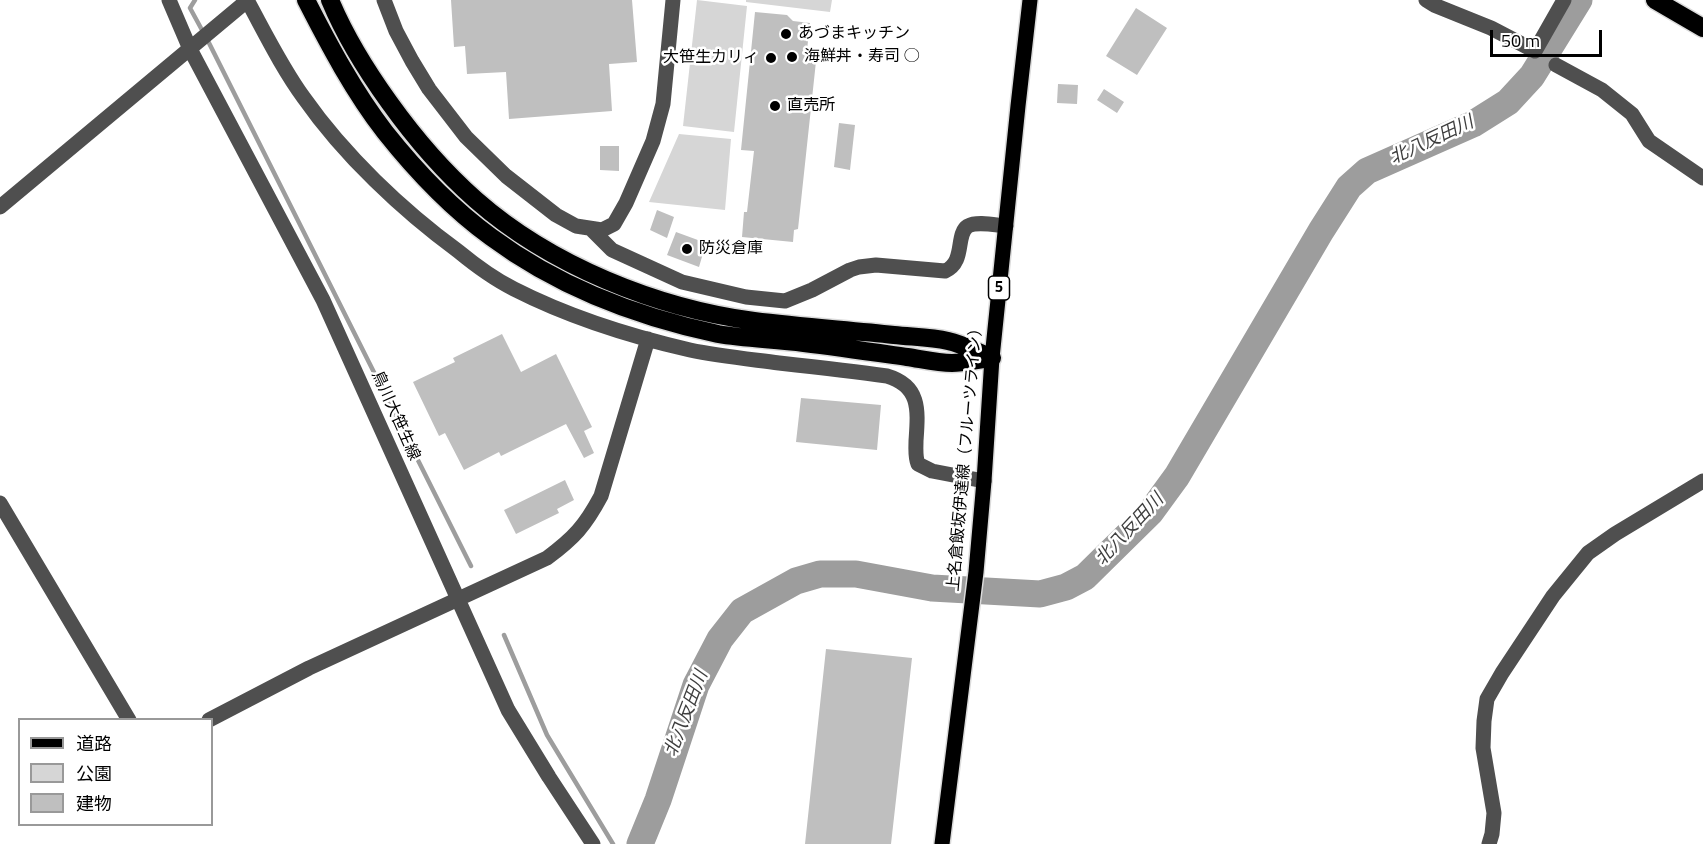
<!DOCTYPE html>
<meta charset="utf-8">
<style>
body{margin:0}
#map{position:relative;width:1703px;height:844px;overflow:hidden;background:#fff;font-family:"Titillium Web","Noto Sans JP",sans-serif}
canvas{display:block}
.legend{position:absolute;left:18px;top:718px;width:195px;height:108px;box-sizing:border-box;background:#fff;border:2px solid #999;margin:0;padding:8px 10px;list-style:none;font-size:18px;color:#000}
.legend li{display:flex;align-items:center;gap:12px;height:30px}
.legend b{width:30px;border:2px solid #999}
.scale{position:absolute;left:1490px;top:30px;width:112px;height:27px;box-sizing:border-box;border:3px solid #000;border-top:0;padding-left:8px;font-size:18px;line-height:21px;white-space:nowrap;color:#000;-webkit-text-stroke:4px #fff;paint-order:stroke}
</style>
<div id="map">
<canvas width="1703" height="844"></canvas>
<ul class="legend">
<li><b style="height:8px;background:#000"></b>道路</li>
<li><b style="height:16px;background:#d6d6d6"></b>公園</li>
<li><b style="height:16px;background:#bfbfbf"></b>建物</li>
</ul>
<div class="scale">50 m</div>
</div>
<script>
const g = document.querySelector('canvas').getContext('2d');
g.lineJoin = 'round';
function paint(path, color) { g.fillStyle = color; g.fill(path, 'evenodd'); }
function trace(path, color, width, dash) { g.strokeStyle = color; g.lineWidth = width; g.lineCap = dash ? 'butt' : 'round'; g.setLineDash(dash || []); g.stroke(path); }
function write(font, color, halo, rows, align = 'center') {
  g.font = font + ' "Titillium Web","Noto Sans JP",sans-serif'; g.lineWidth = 5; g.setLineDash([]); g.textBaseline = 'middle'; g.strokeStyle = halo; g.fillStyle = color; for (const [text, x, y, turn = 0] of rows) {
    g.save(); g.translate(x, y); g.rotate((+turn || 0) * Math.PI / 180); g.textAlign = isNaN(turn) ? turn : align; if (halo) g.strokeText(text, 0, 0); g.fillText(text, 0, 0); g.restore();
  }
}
const green = new Path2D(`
 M 697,0 L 747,6 L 734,132 L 683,126 Z
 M 746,0 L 832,0 L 830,12 L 746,2 Z
 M 679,134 L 731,139 L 725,210 L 649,202 Z`);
const stream = new Path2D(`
 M 195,0 L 190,8 L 208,41 L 471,566
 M 504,635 L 547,735 L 613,844`);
const river = new Path2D(`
 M 640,844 L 658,800 L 696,685 L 720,639 L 742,611 L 796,581 L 820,574 L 856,574 L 932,588 L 1040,594 L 1066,587 L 1085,577 L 1150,513 L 1177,476 L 1321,231 L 1349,187 L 1367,171 L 1473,124 L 1508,102 L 1532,76 L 1579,0`);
const building = new Path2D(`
 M 451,0 L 632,0 L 637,62 L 609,64 L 612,111 L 509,119 L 506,72 L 467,74 L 465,46 L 454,47 Z
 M 1136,8 L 1167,28 L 1137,75 L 1106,56 Z
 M 755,12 L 787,15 L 793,21 L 810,23 L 807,50 L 817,52 L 798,229 L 794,230 L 793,242 L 742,237 L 744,212 L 747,212 L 754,151 L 741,150 Z
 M 1058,84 L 1078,85 L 1077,104 L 1057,103 Z
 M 1104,89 L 1124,102 L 1117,113 L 1097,100 Z
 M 839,123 L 855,125 L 850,170 L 834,167 Z
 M 600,146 L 619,146 L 619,171 L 600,170 Z
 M 657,210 L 674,217 L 667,238 L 650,230 Z
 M 676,232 L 706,243 L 699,267 L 667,255 Z
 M 502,334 L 521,372 L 556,354 L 592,427 L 584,431 L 594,453 L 584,458 L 566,424 L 501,456 L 499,452 L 464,470 L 445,433 L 439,436 L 413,382 L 455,362 L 453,358 Z
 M 801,398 L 881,405 L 877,450 L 796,442 Z
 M 565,480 L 574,500 L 557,509 L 559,513 L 516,534 L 504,510 Z
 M 826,649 L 912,658 L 891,844 L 805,844 Z`);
const minor = new Path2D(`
 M 169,0 L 190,49 L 323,300 L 508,710 L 549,777 L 593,844
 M 247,0 C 265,33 282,68 304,98 C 344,155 402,210 458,251 C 475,265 494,279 514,289 C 569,317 629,336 690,350 C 719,356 749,359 779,363 C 815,367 851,371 887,376 C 921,386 918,411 916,441 C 916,449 915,457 918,464 L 932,471 L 984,481
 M 384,0 L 396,31 L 412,61 L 429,89 L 466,137 L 506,176 L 556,215 L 576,226 L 602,230 L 614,224 L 626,203 L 653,141 L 663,104 L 673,0
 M 1426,0 L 1434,5 L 1491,28 L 1535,51 L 1564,0
 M 1556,65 L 1602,90 L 1632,114 L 1649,141 L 1703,178
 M 0,207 L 248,0
 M 591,229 L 612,250 L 682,282 L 746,297 L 785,301 L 812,290 L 850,270 L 859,267 L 876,265 L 945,271 C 966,262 955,234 968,226 C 977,221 995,225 1006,226
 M 0,503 L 129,720
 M 209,720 L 309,668 L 547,558 C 574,538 585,526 601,496 L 648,339
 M 1489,844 L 1492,834 L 1494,813 L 1483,748 L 1484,721 L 1487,699 L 1502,673 L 1553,596 L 1588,553 L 1615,534 L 1703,481`);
const major = new Path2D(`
 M 942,844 L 976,572 L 984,481 L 992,358 L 1018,106 L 1030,0`);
const highway = new Path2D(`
 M 306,0 C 329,45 354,92 385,132 C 416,171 451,208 491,237 C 557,286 638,317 718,334 C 746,339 775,339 804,343 C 838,347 872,352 907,357 C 921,359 937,363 952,363 C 965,363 979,359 992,358
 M 330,0 C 345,36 366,70 389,102 C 414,137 443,171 476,200 C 550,265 656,308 754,321 C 801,327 848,330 894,335 C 912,337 931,337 948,341 C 962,344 977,352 990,357
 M 1655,0 L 1703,28`);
const markers = [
 [786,34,6,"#000"],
 [792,57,6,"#000"],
 [771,58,6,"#000"],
 [775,106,6,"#000"],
 [687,249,6,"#000"]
];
const shields = [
 [999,288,21]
];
const shieldNames = [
 ["5",999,288]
];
const poiNames = [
 ["あづまキッチン",798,34],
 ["海鮮丼・寿司 ○",804,57],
 ["大笹生カリィ",759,58,"right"],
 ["直売所",787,106],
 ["防災倉庫",699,249]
];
const streetNames = [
 ["鳥川大笹生線",395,416,66],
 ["上名倉飯坂伊達線（フルーツライン）",966,456,-85]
];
const waterNames = [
 ["北八反田川",1432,141,-25],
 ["北八反田川",1130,530,-47],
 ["北八反田川",687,714,-69]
];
paint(green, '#d6d6d6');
trace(stream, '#9d9d9d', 4.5);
trace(river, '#9d9d9d', 27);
paint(building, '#bfbfbf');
trace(major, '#dbdbdb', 18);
trace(highway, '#dbdbdb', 21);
trace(minor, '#4f4f4f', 15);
trace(major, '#000', 15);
trace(highway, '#000', 18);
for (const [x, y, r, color] of markers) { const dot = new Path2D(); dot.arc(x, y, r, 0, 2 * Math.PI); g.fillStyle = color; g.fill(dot); trace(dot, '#fff', 2); }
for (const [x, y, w] of shields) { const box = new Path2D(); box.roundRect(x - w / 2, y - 12, w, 24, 4.5); g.fillStyle = '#fff'; g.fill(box); trace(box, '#000', 1.5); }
write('bold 15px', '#000', null, shieldNames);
write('16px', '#000', '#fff', poiNames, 'left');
write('16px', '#000', '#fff', streetNames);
write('italic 18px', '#3e3e3e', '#fff', waterNames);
</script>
